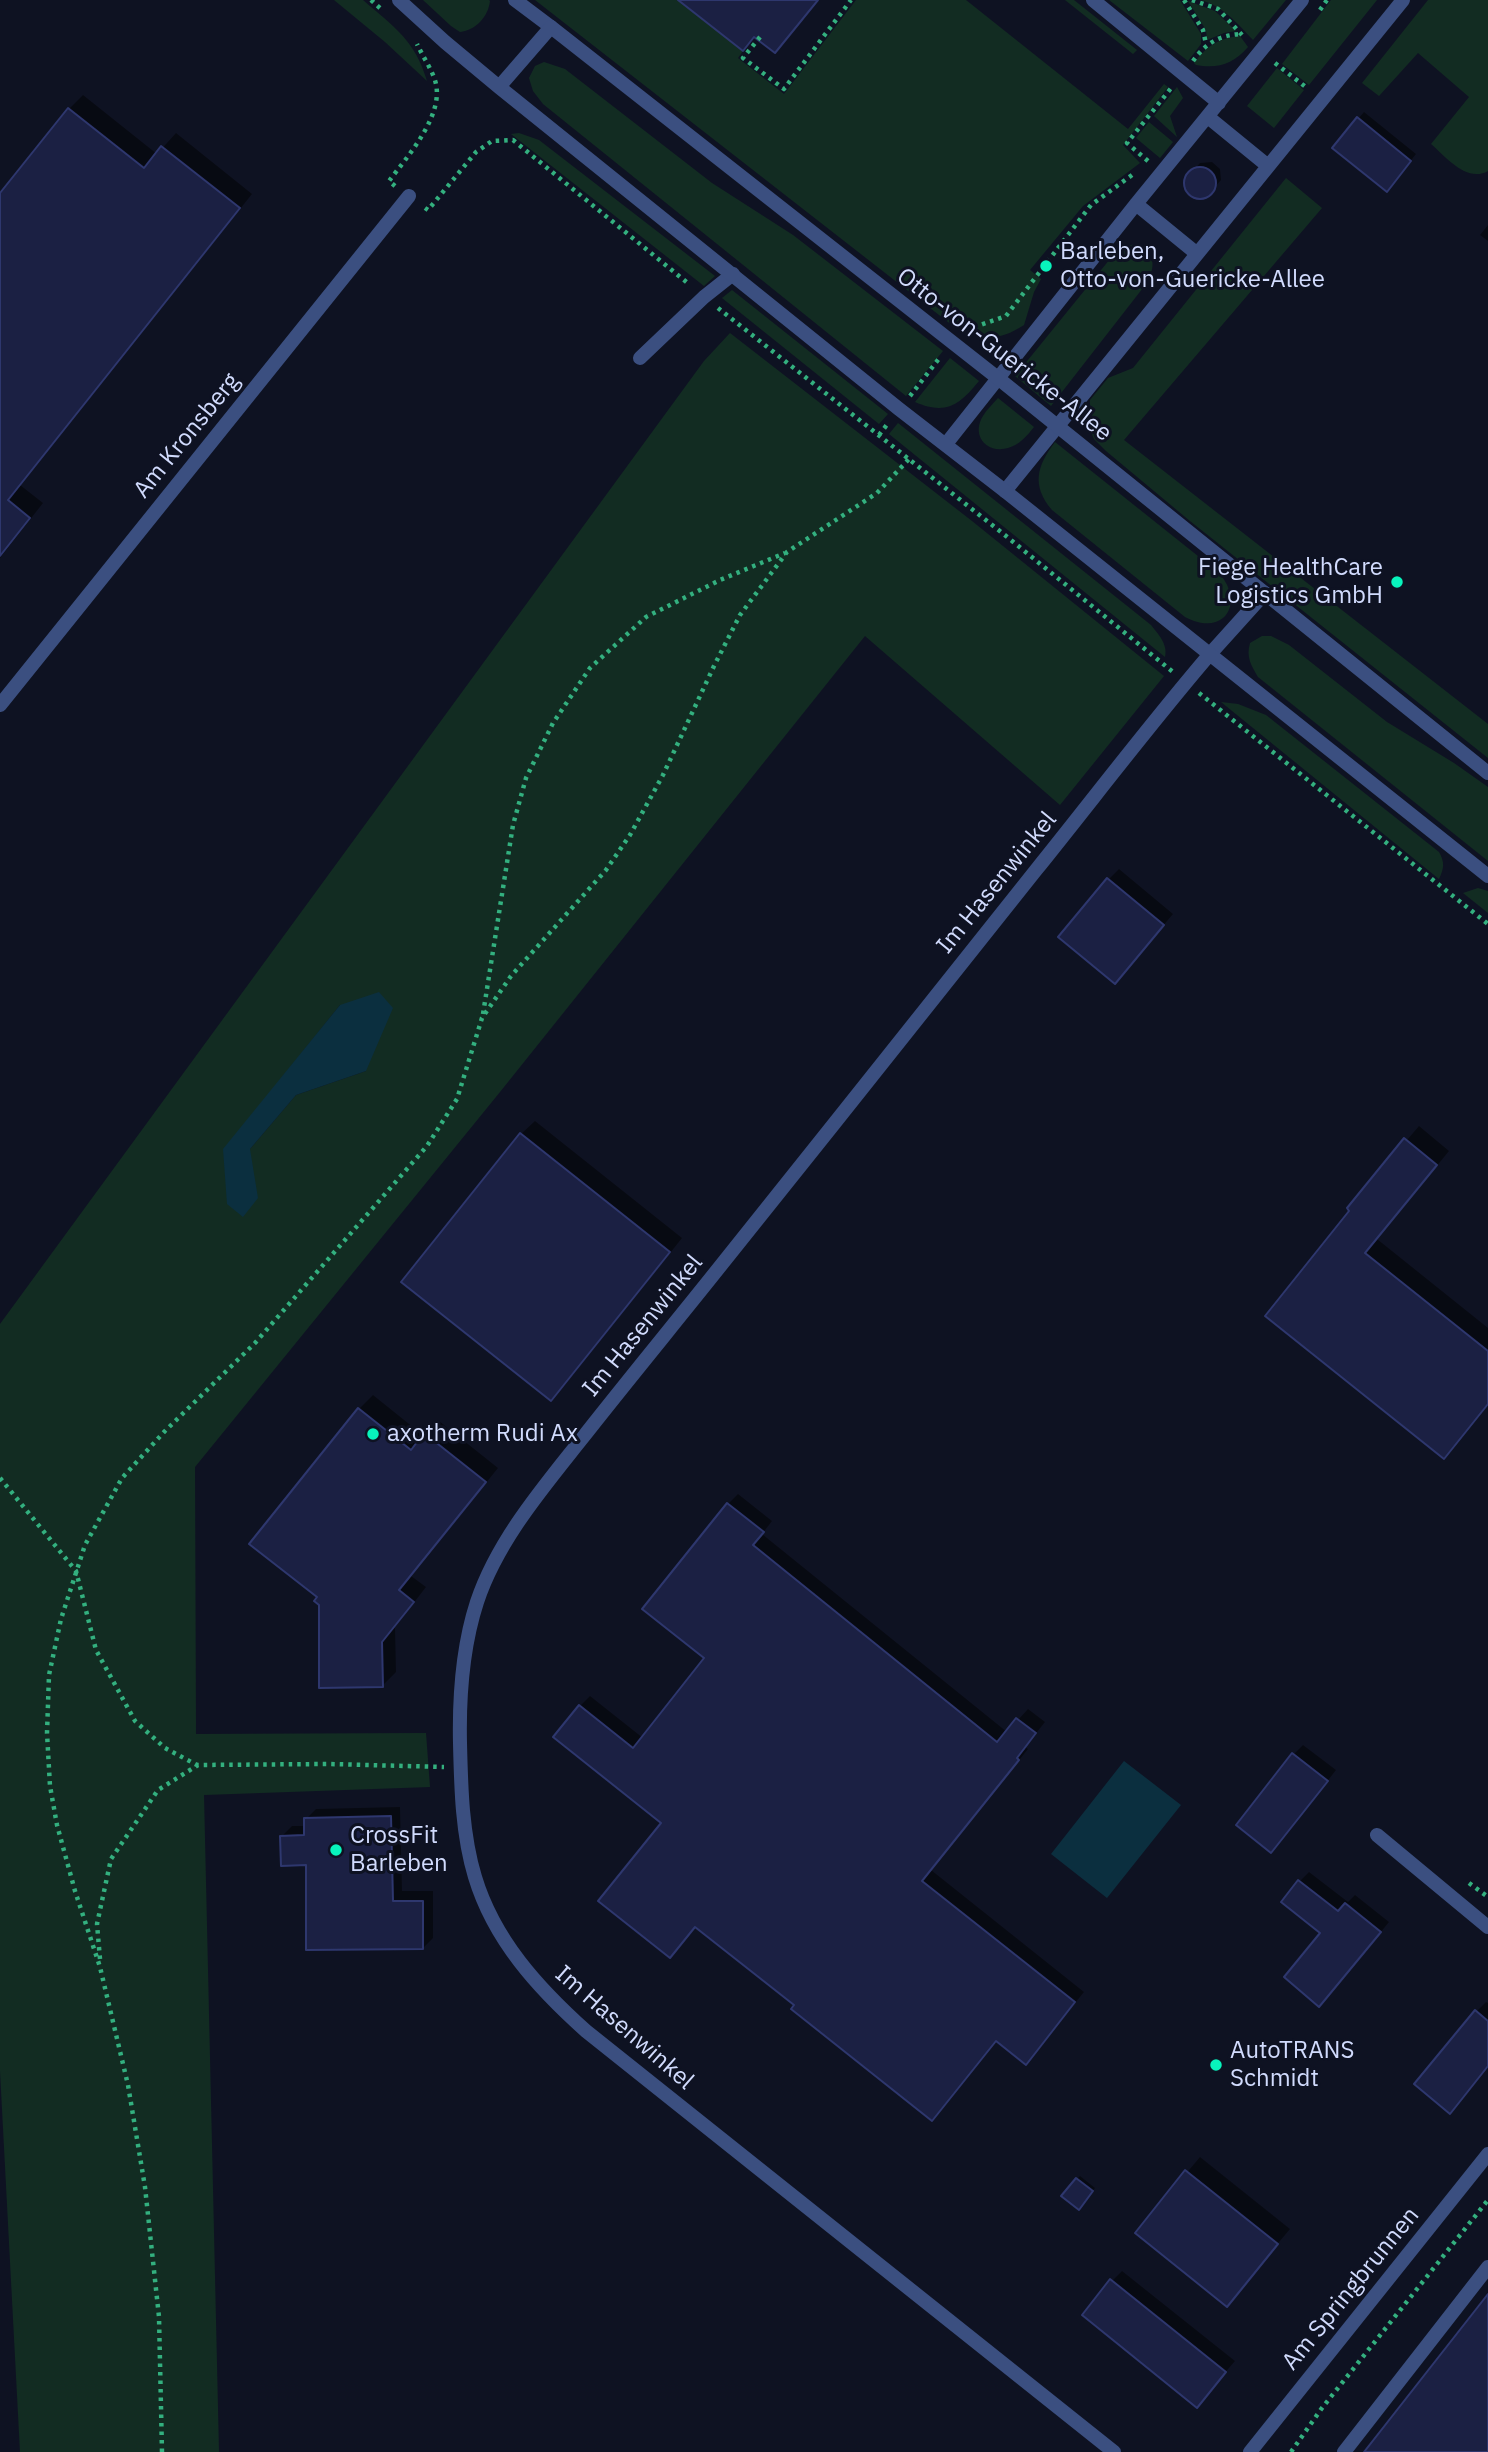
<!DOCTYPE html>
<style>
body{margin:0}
canvas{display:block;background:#0e1222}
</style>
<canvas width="1488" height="2452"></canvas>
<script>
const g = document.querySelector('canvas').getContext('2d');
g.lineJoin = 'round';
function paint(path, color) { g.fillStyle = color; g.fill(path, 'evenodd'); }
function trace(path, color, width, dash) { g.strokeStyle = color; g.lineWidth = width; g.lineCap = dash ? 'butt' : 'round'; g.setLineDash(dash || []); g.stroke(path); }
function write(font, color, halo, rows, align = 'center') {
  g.font = font + ' "IBM Plex Sans",sans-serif'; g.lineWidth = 6; g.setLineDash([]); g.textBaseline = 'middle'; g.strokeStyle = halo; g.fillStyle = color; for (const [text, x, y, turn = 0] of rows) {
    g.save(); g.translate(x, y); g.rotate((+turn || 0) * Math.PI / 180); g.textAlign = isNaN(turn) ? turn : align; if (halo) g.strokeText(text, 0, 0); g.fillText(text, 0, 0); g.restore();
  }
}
const green = new Path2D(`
 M 334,0 L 363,0 C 394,27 415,40 427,81 L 385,42 Z
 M 423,0 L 489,0 L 490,1 C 488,17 476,30 460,32 L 451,26 Z
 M 535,0 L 678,0 L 743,51 L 738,58 L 784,94 L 856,0 L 966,0 L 1128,129 L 1164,84 L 1168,87 L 1123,145 L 1140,163 L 1083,206 L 1030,270 L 1041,279 L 1034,292 L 1024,325 C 997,342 986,339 957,329 Z
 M 1065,0 L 1074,0 L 1137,50 L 1133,54 Z
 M 1109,0 L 1180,0 L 1201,34 L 1201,44 L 1188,61 Z
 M 1201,0 L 1286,0 L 1253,40 C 1237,23 1224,7 1201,0 Z
 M 1331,0 L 1377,0 L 1309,85 L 1282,64 Z
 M 1428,0 L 1488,0 L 1488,171 C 1467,183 1446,157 1431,144 L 1469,97 L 1418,53 L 1379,96 L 1362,83 Z
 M 1188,1 L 1215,11 L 1236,31 L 1224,33 L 1207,40 L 1206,30 Z
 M 1240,36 L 1248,47 C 1233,64 1218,69 1196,65 L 1194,63 C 1207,46 1219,38 1240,36 Z
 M 544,62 L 565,69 L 712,183 L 793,235 L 943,351 L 906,396 L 543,104 L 533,91 L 529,78 L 535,66 Z
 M 1277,68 L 1304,90 L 1274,128 L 1247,106 Z
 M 1177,87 L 1183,98 L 1170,116 L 1177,137 L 1154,116 Z
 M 1149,122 L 1173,142 L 1160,158 L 1136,138 Z
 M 519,133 L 539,140 L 715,276 L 704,286 L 511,134 Z
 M 1286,178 L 1322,208 L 1124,440 L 1488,724 L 1488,758 L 1190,521 L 1106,451 L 1094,439 L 1089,427 L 1090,400 L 1108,378 L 1133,368 Z
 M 1136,244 C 1156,253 1156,267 1146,284 L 1051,406 L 1015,376 L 1110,259 L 1126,246 Z
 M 732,290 L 888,414 L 879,424 L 722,298 Z
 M 730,333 L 972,521 L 1164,676 L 1060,805 L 865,636 L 500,1092 L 195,1467 L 196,1734 L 426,1733 L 430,1787 L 204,1795 L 219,2452 L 20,2452 L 0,2071 L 0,1324 L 704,361 ZM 340,1005 L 366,1071 L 296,1095 L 250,1149 L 279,1081 Z
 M 950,358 L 979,381 C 959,406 945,415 915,402 Z
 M 998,398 L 1034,427 C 1027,436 1019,445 1008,448 C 986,454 971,435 983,416 C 987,409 993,404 998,398 Z
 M 898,423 L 1151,625 C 1158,634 1168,644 1165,657 L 889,434 Z
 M 1055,442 L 1218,572 C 1246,602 1225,638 1185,617 L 1052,510 C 1031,485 1037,466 1055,442 Z
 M 1262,636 L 1271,636 L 1289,645 L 1387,722 L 1454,763 L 1488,787 L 1488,861 L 1258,677 C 1251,665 1246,657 1250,643 Z
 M 1221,702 L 1238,704 L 1266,715 L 1439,852 C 1445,863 1444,868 1439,879 Z
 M 1478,888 L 1488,891 L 1488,913 L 1463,893 Z`);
const water = new Path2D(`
 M 379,992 L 393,1008 L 366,1071 L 296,1095 L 250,1149 L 258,1198 L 243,1217 L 227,1204 L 223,1149 L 340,1005 Z
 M 1124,1761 L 1181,1805 L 1107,1898 L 1051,1854 Z`);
const shadow = new Path2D(`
 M 83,95 L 157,154 L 176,133 L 252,194 L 20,485 L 43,503 L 0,558 L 0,195 L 69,109 Z
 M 1364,112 L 1416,154 L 1393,183 L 1358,119 Z
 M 1212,162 L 1220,169 L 1221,180 L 1207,196 L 1195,197 L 1187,190 L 1186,179 L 1200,163 Z
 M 1488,225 L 1488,241 L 1480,235 Z
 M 1119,869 L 1173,914 L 1115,982 L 1109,879 Z
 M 535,1121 L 682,1238 L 565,1385 L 551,1399 L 521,1134 Z
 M 1419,1126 L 1449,1151 L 1377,1239 L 1488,1328 L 1488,1405 L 1444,1456 L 1268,1316 L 1352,1210 L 1349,1208 Z
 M 373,1395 L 424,1436 L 439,1421 L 498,1468 L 411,1576 L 426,1587 L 395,1627 L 396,1672 L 382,1686 L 319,1597 L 359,1409 Z
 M 738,1494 L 772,1521 L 762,1534 L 1007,1732 L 1028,1709 L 1045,1722 L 1025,1747 L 1028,1749 L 931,1870 L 1084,1992 L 1035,2052 L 997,2040 L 942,2109 L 796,2005 L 696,1925 L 670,1956 L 663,1822 L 580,1706 L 590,1696 L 643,1738 L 707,1658 L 728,1504 Z
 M 1303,1745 L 1336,1770 L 1281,1841 L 1293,1755 Z
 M 400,1807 L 402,1891 L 433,1891 L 433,1938 L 423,1948 L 308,1864 L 282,1836 L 292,1826 L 306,1826 L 306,1819 L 316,1809 Z
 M 1309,1872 L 1348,1902 L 1355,1895 L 1389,1922 L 1329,1995 L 1323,1932 L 1300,1881 Z
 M 1486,2002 L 1488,2003 L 1488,2066 L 1459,2101 L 1476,2012 Z
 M 1200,2157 L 1290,2229 L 1227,2304 L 1137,2232 Z
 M 1080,2176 L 1095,2188 L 1082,2205 L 1077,2179 Z
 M 1122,2271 L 1235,2361 L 1197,2405 L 1112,2281 Z`);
const building = new Path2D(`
 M 678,0 L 818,0 L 775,53 L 754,37 L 743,51 Z
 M 68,108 L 144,168 L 161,146 L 240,208 L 8,500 L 30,518 L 0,556 L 0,193 Z
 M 1357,117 L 1411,161 L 1387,192 L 1332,148 Z
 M1184 183a16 16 0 1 1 32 0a16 16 0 1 1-32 0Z
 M 1107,878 L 1164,925 L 1115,984 L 1058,937 Z
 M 520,1133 L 670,1252 L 551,1401 L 401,1282 Z
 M 1404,1138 L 1437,1165 L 1365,1253 L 1488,1351 L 1488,1404 L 1444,1459 L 1265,1316 L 1349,1211 L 1347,1208 Z
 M 358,1408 L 411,1450 L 424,1433 L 486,1482 L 399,1590 L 414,1602 L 382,1642 L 383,1687 L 319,1688 L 319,1605 L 314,1601 L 317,1597 L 249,1544 Z
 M 727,1503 L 764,1532 L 753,1545 L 997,1742 L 1016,1718 L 1036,1733 L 1017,1758 L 1019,1760 L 922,1881 L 1075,2002 L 1026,2065 L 996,2041 L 932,2121 L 791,2009 L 794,2005 L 695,1927 L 670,1958 L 598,1901 L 661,1823 L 553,1737 L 579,1705 L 633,1748 L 704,1658 L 642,1609 Z
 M 1292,1753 L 1328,1781 L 1271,1853 L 1236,1825 Z
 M 391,1816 L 393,1901 L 423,1901 L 423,1949 L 306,1950 L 306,1865 L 281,1866 L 280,1836 L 304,1835 L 304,1818 Z
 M 1298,1880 L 1338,1911 L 1345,1903 L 1381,1932 L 1319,2007 L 1284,1977 L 1320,1933 L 1281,1902 Z
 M 1475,2010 L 1488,2021 L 1488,2066 L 1450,2114 L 1414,2084 Z
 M 1185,2170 L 1278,2244 L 1227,2307 L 1135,2233 Z
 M 1076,2178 L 1093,2191 L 1079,2210 L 1061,2196 Z
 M 1110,2279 L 1226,2372 L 1197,2408 L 1082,2315 Z
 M 1488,2294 L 1488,2452 L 1364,2452 Z`);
const path = new Path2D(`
 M 371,0 L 381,9
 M 1184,0 L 1203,30 L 1206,44
 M 1192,0 L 1218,9 L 1242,35
 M 1320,10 L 1327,0
 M 760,37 L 743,58 L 784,89 L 851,0
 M 1193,61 C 1206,43 1219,35 1242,34
 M 1275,63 L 1307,88
 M 1148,161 L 1127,143 L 1172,87
 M 395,186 L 389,181 C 407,157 443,117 436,84 C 433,71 423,57 417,44
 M 425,208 L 428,210 L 476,152 L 492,141 L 513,140 L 690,285
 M 718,308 L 1006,536 L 1173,672
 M 966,330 L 1006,316 L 1091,205 L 1132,175
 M 910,396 L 941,356
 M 879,435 L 889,422
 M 1199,693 L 1488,924
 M 483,1014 L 513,825 L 526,778 L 553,723 L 590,668 L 646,617 L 720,580 L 785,553
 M 0,1478 L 76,1571 L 96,1650 L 135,1721 L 165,1748 L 197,1765
 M 1469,1883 L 1488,1897
 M 100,1959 L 97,1924 L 111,1859 L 158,1790 L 198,1765 L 329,1764 L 444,1767
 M 162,2452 L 159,2317 L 145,2187 L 128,2085 L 100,1967 L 75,1891 L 57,1825 L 50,1786 L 47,1733 L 49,1675 L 61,1619 L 85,1545 L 122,1478 L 165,1431 L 255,1343 L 427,1146 L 457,1099 L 482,1018 L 511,976 L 606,870 L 630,835 L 663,775 L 714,666 L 740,615 L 787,552 L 877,493 L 909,459
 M 1291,2452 L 1322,2408 L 1488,2200`);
const service = new Path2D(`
 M 515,0 L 551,27
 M 1093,0 L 1219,103
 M 1208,117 L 1268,166
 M 1136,204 L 1196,253
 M 640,358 L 704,297 L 733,274
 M 946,444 L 1136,204 L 1302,0
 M 1005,491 L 1403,0
 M 1210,654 L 1265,593
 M 0,705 L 409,196
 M 1377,1835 L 1488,1927
 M 1344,2452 L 1488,2267`);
const minor = new Path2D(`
 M 399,0 L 445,42 L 499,87 L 899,409 L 1005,491 L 1488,876
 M 499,87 L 551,27 L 999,379 L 1488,773
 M 1114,2452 L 586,2031 C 538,1988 494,1940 475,1877 C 462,1834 461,1787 460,1743 C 459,1696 462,1648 477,1602 C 497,1542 541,1490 580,1441 C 627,1381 675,1323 722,1264 C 827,1133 932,1001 1036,870 C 1094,798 1150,724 1210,654
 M 1250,2452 L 1488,2154`);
const markers = [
 [1046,266,7,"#08f3bc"],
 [1397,582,7,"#08f3bc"],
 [373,1434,7,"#08f3bc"],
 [336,1850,7,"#08f3bc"],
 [1216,2065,7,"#08f3bc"]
];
const poiNames = [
 ["Barleben,",1060,252],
 ["Otto-von-Guericke-Allee",1060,280],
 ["Fiege HealthCare",1383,568,"right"],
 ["Logistics GmbH",1383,596,"right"],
 ["axotherm Rudi Ax",387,1434],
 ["CrossFit",350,1836],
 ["Barleben",350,1864],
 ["AutoTRANS",1230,2051],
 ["Schmidt",1230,2079]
];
const streetNames = [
 ["Otto-von-Guericke-Allee",1004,355,38],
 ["Am Kronsberg",187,436,-51],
 ["Im Hasenwinkel",997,883,-51],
 ["Im Hasenwinkel",643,1326,-51],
 ["Im Hasenwinkel",624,2028,41],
 ["Am Springbrunnen",1351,2289,-51]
];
paint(green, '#122c22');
paint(water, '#0b2f3f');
paint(shadow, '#0007');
paint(building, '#1b2043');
trace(building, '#2e376e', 2);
trace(path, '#33b07f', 4.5, [3.5, 5]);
trace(service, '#3b4f80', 14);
trace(minor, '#3b4f80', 14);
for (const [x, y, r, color] of markers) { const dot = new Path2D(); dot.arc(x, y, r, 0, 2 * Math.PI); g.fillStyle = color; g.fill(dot); trace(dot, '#0e1222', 2.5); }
write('24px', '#d1dbfd', '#0e1222', poiNames, 'left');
write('24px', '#d1dbfd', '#0e1222', streetNames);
</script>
